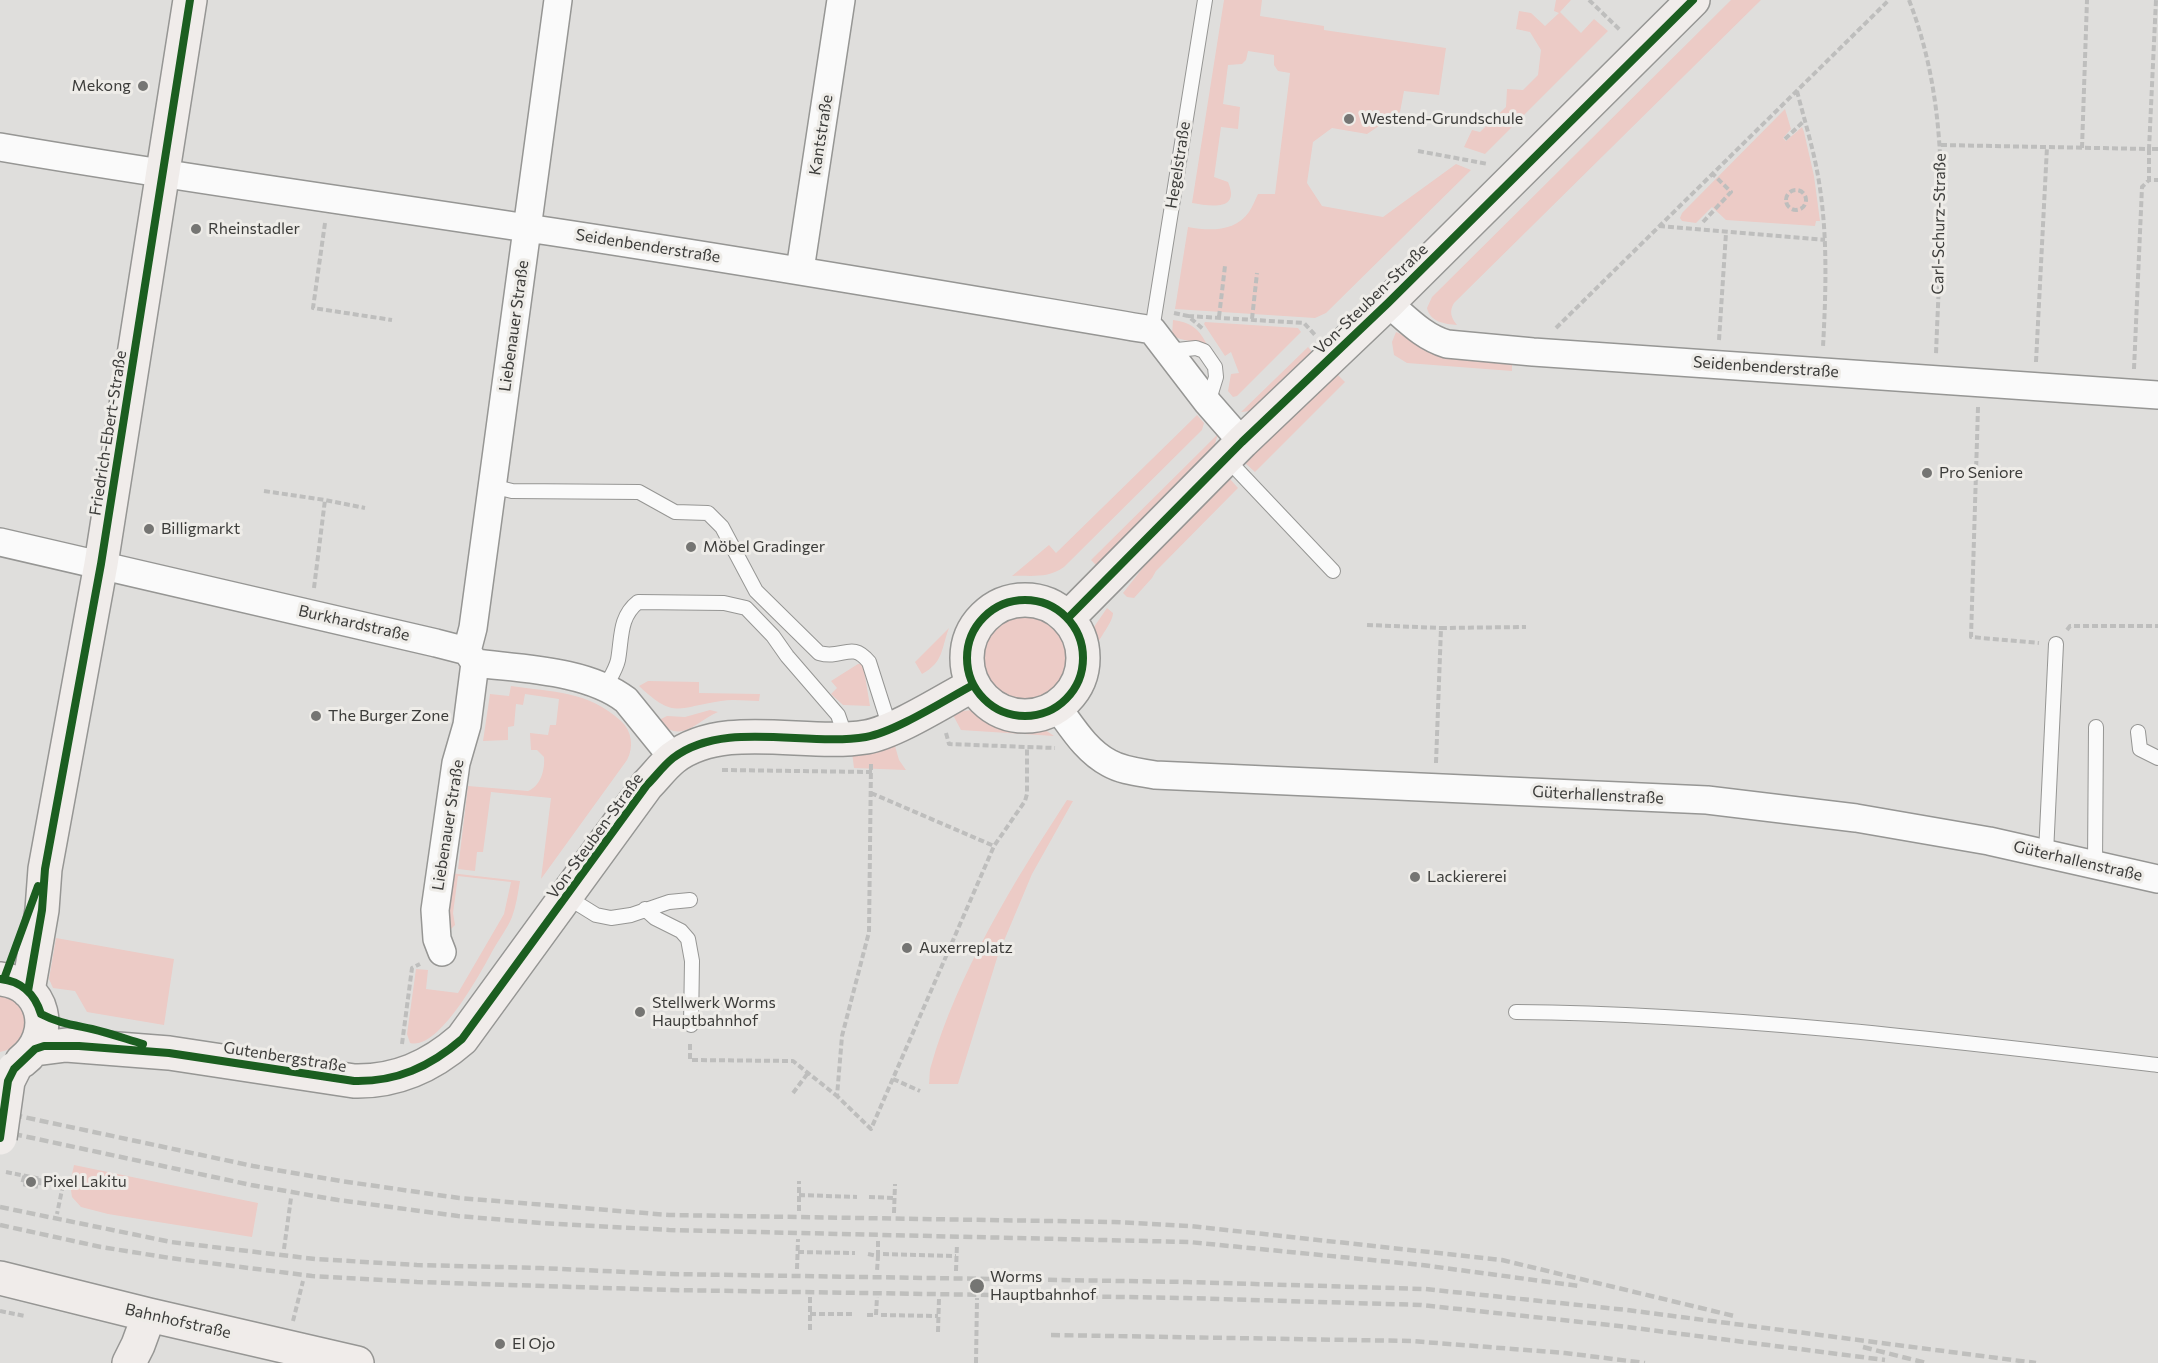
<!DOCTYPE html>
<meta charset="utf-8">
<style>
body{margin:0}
canvas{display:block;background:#dfdedc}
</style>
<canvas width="2158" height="1363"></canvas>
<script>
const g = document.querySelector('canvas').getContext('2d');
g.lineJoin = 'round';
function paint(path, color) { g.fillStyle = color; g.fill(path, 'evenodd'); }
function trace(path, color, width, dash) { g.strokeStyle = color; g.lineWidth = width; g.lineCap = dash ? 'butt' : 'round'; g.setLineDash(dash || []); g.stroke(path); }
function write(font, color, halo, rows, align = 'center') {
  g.font = font + ' Commissioner,sans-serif'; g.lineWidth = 6; g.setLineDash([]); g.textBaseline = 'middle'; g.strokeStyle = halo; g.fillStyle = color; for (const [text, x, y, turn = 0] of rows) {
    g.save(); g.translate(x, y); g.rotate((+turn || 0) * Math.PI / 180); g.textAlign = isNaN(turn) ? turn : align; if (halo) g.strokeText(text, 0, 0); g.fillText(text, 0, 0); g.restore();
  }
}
const green = new Path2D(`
 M 1224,0 L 1262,0 L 1260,16 L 1324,26 L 1324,30 L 1446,48 L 1439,95 L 1404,91 L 1400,112 L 1367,134 L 1332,128 L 1313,142 L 1307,183 L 1322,206 L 1383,217 L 1456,164 L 1471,170 L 1326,313 L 1315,318 L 1175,309 L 1188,227 C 1210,231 1235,232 1249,212 C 1253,206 1255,200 1258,194 L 1275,194 L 1290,73 L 1278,71 L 1274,65 L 1274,55 L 1248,51 L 1246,60 L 1242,64 L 1228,65 L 1223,104 L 1240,107 L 1238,129 L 1221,127 L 1214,177 L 1228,182 C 1241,212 1209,206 1192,203 Z
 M 1556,0 L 1571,0 L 1560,12 L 1581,33 L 1594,19 L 1608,31 L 1485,154 L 1464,147 L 1472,130 L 1480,132 L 1506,107 L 1507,89 L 1523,90 L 1538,75 L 1541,50 L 1530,32 L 1516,29 L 1519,11 L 1531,13 L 1545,26 L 1559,13 L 1554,11 Z
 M 1731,0 L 1761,0 L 1454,303 C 1449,311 1451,318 1457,325 C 1445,324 1430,322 1427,308 L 1432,297 Z
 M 1785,109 L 1791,129 L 1783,138 L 1786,141 L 1802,127 L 1804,132 L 1814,176 L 1820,221 L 1816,221 L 1815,226 L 1726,220 L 1712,207 L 1696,223 L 1682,221 L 1680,218 L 1682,213 Z
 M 1173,320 C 1190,322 1200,329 1207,345 C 1195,339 1183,343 1172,335 Z
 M 1205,322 L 1298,328 L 1301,332 L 1237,396 L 1233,397 L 1228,391 L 1231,374 L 1239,373 L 1231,352 L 1225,356 L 1204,324 Z
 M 1396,332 C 1409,337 1416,347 1428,352 C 1453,362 1485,360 1512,362 L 1512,371 L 1407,363 L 1394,355 L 1392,342 Z
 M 1308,347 L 1312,352 L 1260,405 L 1251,411 L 1241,412 Z
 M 1336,373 L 1345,382 L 1255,472 L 1245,463 Z
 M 1197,415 L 1204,423 L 1202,430 L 1064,567 C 1047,579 1032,575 1012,576 L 1049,545 L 1056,553 Z
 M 1218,434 L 1214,447 L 1097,566 L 1091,560 Z
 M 1230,479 L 1238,488 L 1156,571 L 1152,578 L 1134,598 L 1127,597 L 1123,593 L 1149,560 Z
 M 1107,608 L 1113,613 C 1113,622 1099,638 1094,650 L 1091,650 L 1094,627 Z
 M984 657a42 42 0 1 1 84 0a42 42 0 1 1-84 0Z
 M 949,628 C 941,649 944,662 922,674 L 915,662 Z
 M 858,664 L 863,664 L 870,706 L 843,705 L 831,694 L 837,688 L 831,681 Z
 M 648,681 L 699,682 L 699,693 L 760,694 L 759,701 C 747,701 733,699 721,701 C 678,707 675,720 639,686 Z
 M 511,686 C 552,692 589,691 621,721 C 632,731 634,747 627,760 L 541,879 L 551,798 L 491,792 L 483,852 L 477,852 L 475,871 L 458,869 L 468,786 L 528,791 C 541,786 545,769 544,757 L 537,750 L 531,750 L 530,733 L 548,735 L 550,725 L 556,725 L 559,699 L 525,694 L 523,705 L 516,704 L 514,726 L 508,727 L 508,740 L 483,741 L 490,694 L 509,696 Z
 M 710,710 L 718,712 C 697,721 679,746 659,720 L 667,716 L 685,717 Z
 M 973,710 C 986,711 997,718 1009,721 C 1028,726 1037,723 1054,736 L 961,730 L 953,715 L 962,711 Z
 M 892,746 L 895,746 L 899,760 L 906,770 L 854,768 L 852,752 Z
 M 1067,800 L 1073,801 L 1032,874 L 998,955 L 958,1084 L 929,1084 C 930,1078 929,1071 931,1066 C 957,974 1015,880 1067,800 Z
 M 450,873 L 520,881 C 518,893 516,906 512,917 C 507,929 499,939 493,950 C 481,972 439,1051 410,1043 L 407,1034 L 416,969 L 428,970 L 426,989 L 458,993 L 504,914 L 511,882 L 458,876 L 453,913 L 455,925 L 450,930 L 446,921 Z
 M 56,938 L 174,959 L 164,1025 L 87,1012 L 75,991 L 53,988 L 49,979 Z
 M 0,996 C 36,1002 34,1046 0,1052 Z
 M 74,1165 L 258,1203 L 252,1237 L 108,1214 L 81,1207 L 72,1197 L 70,1184 Z`);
const path = new Path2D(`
 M 1589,0 L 1620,30
 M 1909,0 C 1954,116 1940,234 1936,355
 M 1797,91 C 1804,119 1813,147 1818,176 C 1828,232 1826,291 1823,347
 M 1785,139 L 1804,121
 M 1941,145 L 2149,149 L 2156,0
 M 2082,148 L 2087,0
 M 2158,149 L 2149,149 L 2149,180 L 2158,180
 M 1418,151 L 1488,164
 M1786 200a10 10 0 1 1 20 0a10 10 0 1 1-20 0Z
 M 1703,222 L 1731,192 L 1713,174
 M 325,223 L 313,308 L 392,320
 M 1659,226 L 1825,240
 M 1174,313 L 1188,316 L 1203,329
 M 1188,316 L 1304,323 L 1315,335
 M 1219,317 L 1225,266
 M 1252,319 L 1257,273
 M 1556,328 L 1889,0
 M 1719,340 L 1726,233
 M 2036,362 L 2047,147
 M 2134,369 L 2142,187 L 2149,180
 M 1978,407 L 1971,637 L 2039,643
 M 264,491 L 325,500
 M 314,588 L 325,500 L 365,508
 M 1367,625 L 1441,628
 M 2067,630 L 2070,626 L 2158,626
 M 946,733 L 949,744 L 1027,747
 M 1436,763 L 1441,628 L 1526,627
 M 871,764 L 869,932 L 842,1036 L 837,1096 L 871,1129 L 994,846 L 1025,801 L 1027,794 L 1027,747 L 1055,748
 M 722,770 L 872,772
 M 871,793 L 994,846
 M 402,1044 L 412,968 L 420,964
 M 690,1044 L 690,1060 L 793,1061 L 837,1096
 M 893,1079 L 920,1091
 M 793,1093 L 808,1073
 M 6,1172 L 41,1179 L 39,1187 L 22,1184 L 24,1177 L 63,1185 L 57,1214
 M 799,1195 L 857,1197
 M 869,1197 L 894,1198
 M 799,1211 L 799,1181
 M 894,1213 L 895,1184
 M 878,1241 L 878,1256
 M 284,1249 L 291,1198
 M 798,1252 L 855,1253
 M 868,1254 L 878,1256 L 877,1271
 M 883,1254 L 956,1256
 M 797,1269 L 798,1239
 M 956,1271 L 957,1244
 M 810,1297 L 810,1331
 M 0,1311 L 25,1316
 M 810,1314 L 854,1314
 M 867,1315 L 876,1315 L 877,1297
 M 881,1315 L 938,1316
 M 293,1321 L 303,1281
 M 938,1332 L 939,1298
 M 976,1363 L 977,1298`);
const lane = new Path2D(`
 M 1152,330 L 1205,0
 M 1168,351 L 1196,348 L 1204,351 L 1215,367 L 1216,377 L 1208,403
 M 1227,459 L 1333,571
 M 492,486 L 512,491 L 639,492 L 675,512 L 708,513 L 722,527 L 756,591 L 819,653 C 843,660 851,640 869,662 L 890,728
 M 606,686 C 610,678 616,669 618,660 C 622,638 619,617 638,602 L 724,603 L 746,608 L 773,636 L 787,656 L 838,715 L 846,738
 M 2138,732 L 2140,749 L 2158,758
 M 2046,853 L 2056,644
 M 2095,864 L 2096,727
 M 567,897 L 596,915 L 611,918 L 631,915 L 669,902 L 690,900
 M 645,909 L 655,918 L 681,931 L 688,939 L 692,961 L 691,1025
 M 1516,1012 C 1730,1014 1946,1040 2158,1065`);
const street = new Path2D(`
 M 0,147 C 175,177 351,201 527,228 C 736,259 944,295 1152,330 L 1208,403 L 1242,442
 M 800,270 L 841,0
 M 1388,303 C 1407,319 1423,337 1447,344 L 1533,352 L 2158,395
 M 0,542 L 436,643 L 467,651 L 475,663 C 522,669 587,670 626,700 L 673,758
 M 467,651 L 473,628 L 558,0
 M 1057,707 C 1072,727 1086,751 1109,763 C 1123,771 1139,772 1155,775 L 1707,800 L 1856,818 L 1989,841 L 2158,879
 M 442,952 L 437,939 L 435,910 L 456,763 L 467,725 L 475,663`);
const secondary = new Path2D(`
 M967 658a58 58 0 1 1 116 0a58 58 0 1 1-116 0Z
 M 1068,618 L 1242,442 L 1388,303 L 1693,0
 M 0,979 C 45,983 56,1035 22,1061
 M 28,991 L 42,910 L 45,869 L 101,564 L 190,0
 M 35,1049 L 66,1045 L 169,1053 L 354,1081 C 396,1082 430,1067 462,1039 L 647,785 C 656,776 663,766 673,758 C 724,719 806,747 866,737 C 895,732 945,700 973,685
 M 0,1278 L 149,1315 L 357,1363
 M 129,1363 L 138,1345 L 149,1315`);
const rail = new Path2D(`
 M 0,1112 L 253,1166 L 341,1181 L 459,1198 L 669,1215 L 1114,1222 L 1190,1226 L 1502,1260 L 1734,1316
 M 0,1131 L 251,1185 L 338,1200 L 458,1216 L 542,1223 L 669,1230 L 1189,1242 L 1422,1265 L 1579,1286
 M 0,1207 L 171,1242 L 315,1259 L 417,1265 L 540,1268 L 670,1274 L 1187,1282 L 1425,1289 L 1627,1310 L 2036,1363
 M 0,1225 L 101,1247 L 170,1258 L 312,1276 L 417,1282 L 670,1290 L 1186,1298 L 1421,1305 L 1619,1326 L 1885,1360
 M 1051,1335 L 1411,1341 L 1565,1353 L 1645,1363
 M 1863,1347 L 1926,1363`);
const secondaryBridge = new Path2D(`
 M 0,1138 L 8,1081 L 14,1069`);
const cycleway = new Path2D(`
 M967 658a58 58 0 1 1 116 0a58 58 0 1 1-116 0Z
 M 1068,618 L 1242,442 L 1388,303 L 1693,0
 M 0,979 C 21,981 35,994 41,1014 C 58,1023 74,1025 92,1029 C 109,1033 126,1039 143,1044
 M 4,979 L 38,886
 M 28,991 L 42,910 L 45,869 L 101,564 L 190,0
 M 0,1138 L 8,1081 L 14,1069 L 35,1049 L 44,1046 L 79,1046 L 169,1053 L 354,1081 C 396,1082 430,1067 462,1039 L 647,785 C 656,776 663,766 673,758 C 724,719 806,747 866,737 C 895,732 945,700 973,685`);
const markers = [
 [143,86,6,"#757573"],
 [1349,119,6,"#757573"],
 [196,229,6,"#757573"],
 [1927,473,6,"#757573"],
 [149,529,6,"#757573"],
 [691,547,6,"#757573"],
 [316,716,6,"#757573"],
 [1415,877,6,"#757573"],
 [907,948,6,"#757573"],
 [640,1012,6,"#757573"],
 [31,1182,6,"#757573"],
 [977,1286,8,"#757573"],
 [500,1344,6,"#757573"]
];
const poiNames = [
 ["Mekong",131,86,"right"],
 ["Westend-Grundschule",1361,119],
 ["Rheinstadler",208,229],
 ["Pro Seniore",1939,473],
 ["Billigmarkt",161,529],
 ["Möbel Gradinger",703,547],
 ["The Burger Zone",328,716],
 ["Lackiererei",1427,877],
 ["Auxerreplatz",919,948],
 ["Stellwerk Worms",652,1003],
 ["Hauptbahnhof",652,1021],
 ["Pixel Lakitu",43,1182],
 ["Worms",990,1277],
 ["Hauptbahnhof",990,1295],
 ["El Ojo",512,1344]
];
const streetNames = [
 ["Kantstraße",821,135,-81],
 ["Hegelstraße",1178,165,-81],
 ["Carl-Schurz-Straße",1939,224,-89],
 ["Seidenbenderstraße",648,246,9],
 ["Von-Steuben-Straße",1371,299,-44],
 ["Liebenauer Straße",514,326,-82],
 ["Seidenbenderstraße",1766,367,4],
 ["Friedrich-Ebert-Straße",108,433,-81],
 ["Burkhardstraße",354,623,13],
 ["Güterhallenstraße",1598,795,3],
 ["Liebenauer Straße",448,825,-81],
 ["Von-Steuben-Straße",595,836,-54],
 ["Güterhallenstraße",2078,861,13],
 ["Gutenbergstraße",285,1057,9],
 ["Bahnhofstraße",178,1321,13]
];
paint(green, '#eccbc6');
trace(lane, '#969694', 16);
trace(street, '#969694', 30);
trace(secondary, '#969694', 36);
trace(path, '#bebebd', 4, [6, 3]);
trace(lane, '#fafafa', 14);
trace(street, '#fafafa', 27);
trace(secondary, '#f0ecea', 33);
trace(rail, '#bfbfbd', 4.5, [9, 4.5]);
trace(secondaryBridge, '#969694', 36, []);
trace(secondaryBridge, '#f0ecea', 33);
trace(cycleway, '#1b5e20', 8);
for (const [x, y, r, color] of markers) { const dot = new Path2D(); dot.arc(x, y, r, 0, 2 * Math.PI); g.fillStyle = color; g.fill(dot); trace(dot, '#eeece8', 2); }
write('16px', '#3c3c3a', '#eeece8', poiNames, 'left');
write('16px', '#3c3c3a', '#eeece8', streetNames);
</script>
